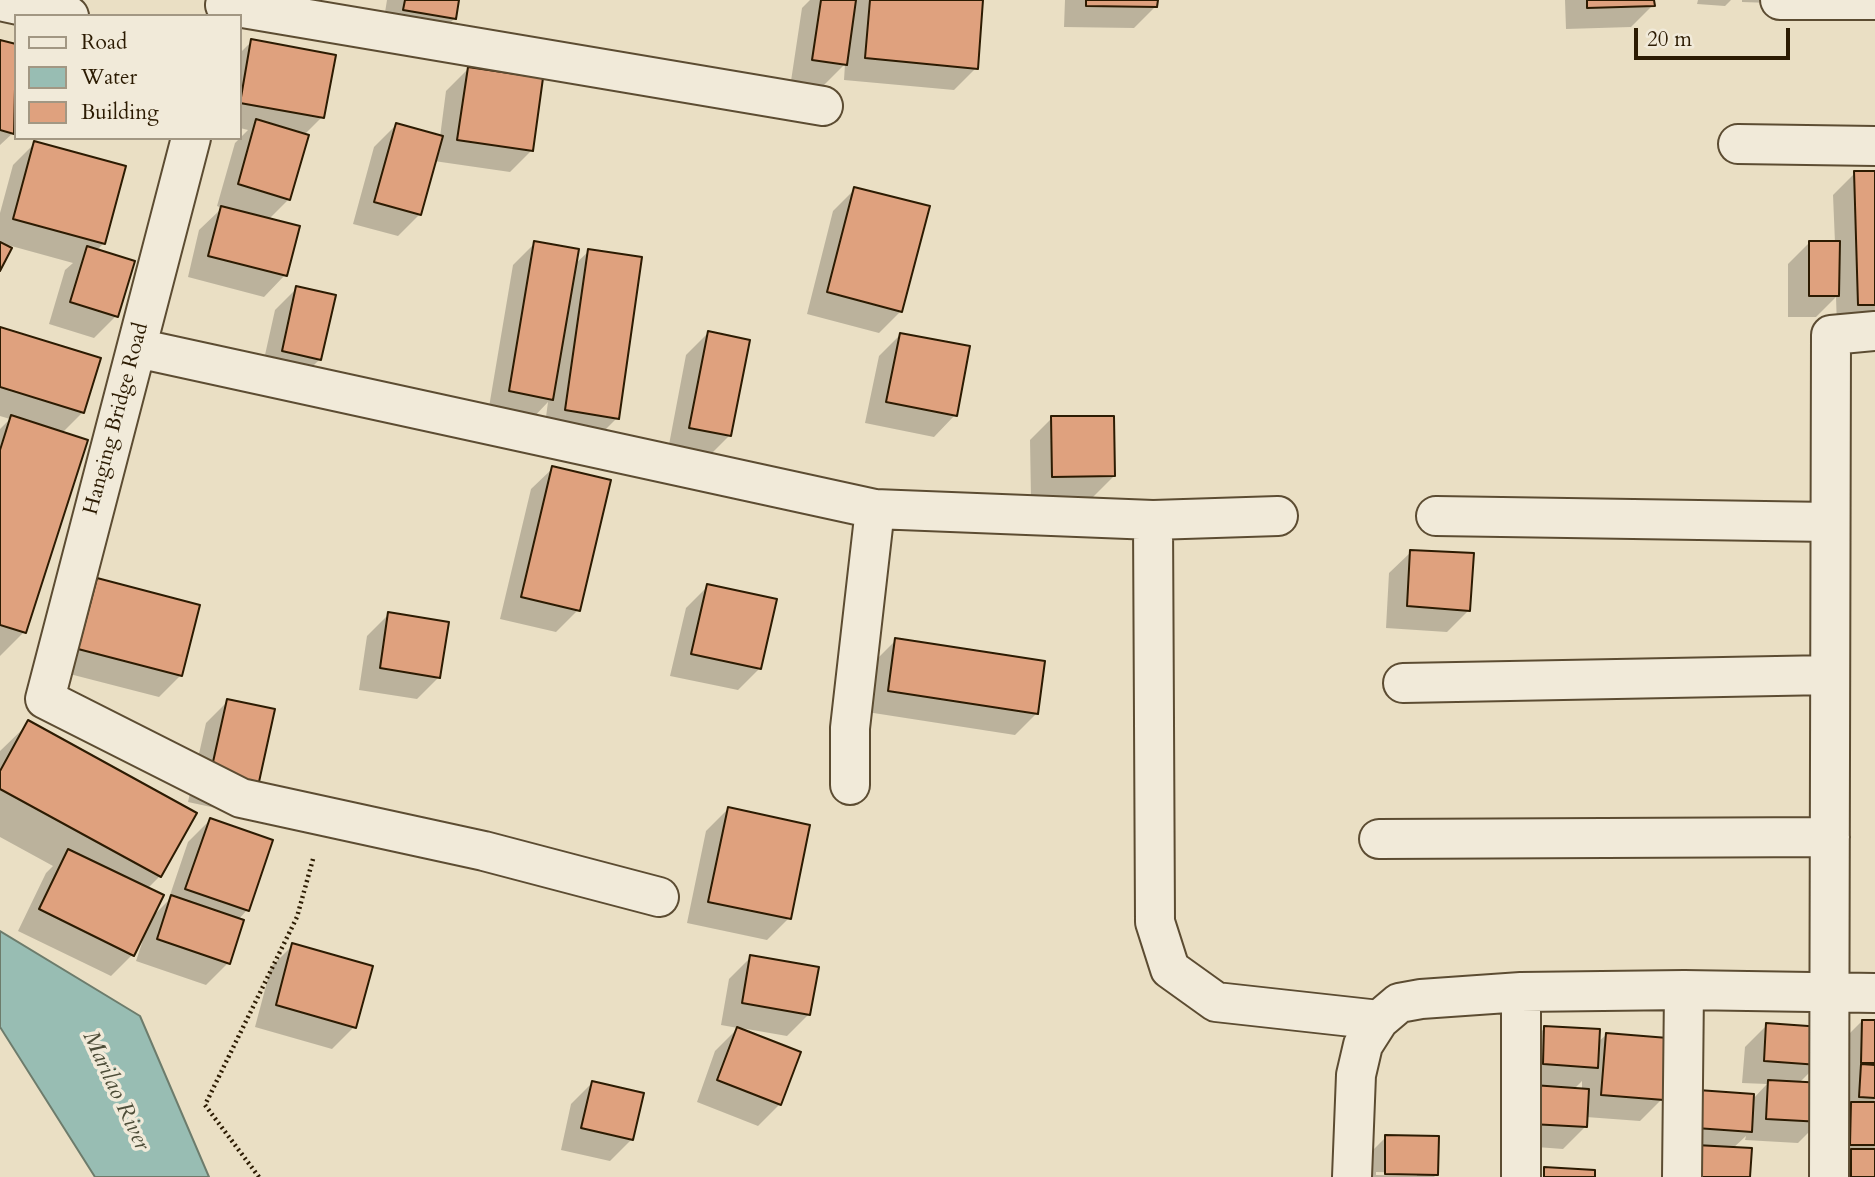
<!DOCTYPE html>
<style>
body{margin:0}
#map{position:relative;width:1875px;height:1177px;overflow:hidden;background:#eadfc4;font-family:Cardo,serif}
canvas{display:block}
.legend{position:absolute;left:14px;top:14px;width:228px;height:126px;box-sizing:border-box;background:#f1ead9;border:2px solid #a29783;margin:0;padding:9px 12px;list-style:none;font-size:21px;color:#2c1b02}
.legend li{display:flex;align-items:center;gap:14px;height:35px}
.legend b{width:35px;border:2px solid #a29783}
.scale{position:absolute;left:1634px;top:28px;width:156px;height:32px;box-sizing:border-box;border:4px solid #2c1b02;border-top:0;padding-left:9px;font-size:21px;line-height:24px;white-space:nowrap;color:#2c1b02;-webkit-text-stroke:5px #f1ead9;paint-order:stroke}
</style>
<div id="map">
<canvas width="1875" height="1177"></canvas>
<ul class="legend">
<li><b style="height:9px;background:#f1ead9"></b>Road</li>
<li><b style="height:19px;background:#98bdb3"></b>Water</li>
<li><b style="height:19px;background:#dfa17e"></b>Building</li>
</ul>
<div class="scale">20 m</div>
</div>
<script>
const g = document.querySelector('canvas').getContext('2d');
g.lineJoin = 'round';
function paint(path, color) { g.fillStyle = color; g.fill(path, 'evenodd'); }
function trace(path, color, width, dash) { g.strokeStyle = color; g.lineWidth = width; g.lineCap = dash ? 'butt' : 'round'; g.setLineDash(dash || []); g.stroke(path); }
function write(font, color, halo, rows, align = 'center') {
  g.font = font + ' Cardo,serif'; g.lineWidth = 7; g.setLineDash([]); g.textBaseline = 'middle'; g.strokeStyle = halo; g.fillStyle = color; for (const [text, x, y, turn = 0] of rows) {
    g.save(); g.translate(x, y); g.rotate((+turn || 0) * Math.PI / 180); g.textAlign = isNaN(turn) ? turn : align; if (halo) g.strokeText(text, 0, 0); g.fillText(text, 0, 0); g.restore();
  }
}
const water = new Path2D(`
 M 0,931 L 140,1016 L 209,1177 L 95,1177 L 0,1027 Z`);
const shadow = new Path2D(`
 M 387,0 L 457,0 L 455,18 L 433,40 L 382,31 Z
 M 810,0 L 982,0 L 976,68 L 954,90 L 844,80 L 845,64 L 823,86 L 791,81 L 802,8 Z
 M 1065,0 L 1156,0 L 1156,6 L 1134,28 L 1064,27 Z
 M 1565,0 L 1652,0 L 1653,5 L 1631,27 L 1566,29 Z
 M 1698,0 L 1731,0 L 1725,6 L 1697,4 Z
 M 1742,0 L 1774,0 L 1771,3 L 1742,2 Z
 M 0,41 L 16,46 L 16,121 L 13,133 L 0,145 Z
 M 252,41 L 322,117 L 304,135 L 289,199 L 268,220 L 285,275 L 264,297 L 188,277 L 199,230 L 222,208 L 217,206 L 235,143 L 248,130 L 240,128 L 240,53 Z
 M 468,69 L 532,150 L 510,172 L 434,161 L 420,214 L 398,236 L 353,224 L 374,147 L 396,125 L 440,137 L 446,91 Z
 M 35,143 L 104,243 L 96,251 L 116,316 L 94,338 L 49,324 L 65,270 L 73,263 L 4,244 L 0,268 L 0,213 L 13,165 Z
 M 1855,173 L 1875,173 L 1875,320 L 1837,327 L 1836,297 L 1816,317 L 1788,317 L 1788,264 L 1810,242 L 1835,243 L 1833,195 Z
 M 855,189 L 901,311 L 879,333 L 807,314 L 833,211 Z
 M 535,243 L 574,265 L 589,251 L 617,418 L 595,440 L 544,432 L 548,402 L 530,421 L 488,413 L 513,265 Z
 M 297,288 L 320,359 L 298,381 L 261,373 L 275,310 Z
 M 0,329 L 83,412 L 62,433 L 24,632 L 0,656 L 0,429 L 10,419 L 0,416 Z
 M 708,333 L 730,435 L 708,457 L 668,450 L 686,355 Z
 M 901,334 L 955,415 L 934,437 L 865,423 L 879,356 Z
 M 1052,418 L 1114,476 L 1092,498 L 1031,498 L 1030,440 Z
 M 553,468 L 578,610 L 556,632 L 500,619 L 531,489 Z
 M 1411,552 L 1469,610 L 1447,632 L 1386,628 L 1389,573 Z
 M 97,580 L 181,675 L 159,697 L 58,671 L 75,602 Z
 M 708,586 L 760,668 L 738,690 L 670,676 L 686,608 Z
 M 389,614 L 439,677 L 417,699 L 359,690 L 367,636 Z
 M 896,640 L 1037,713 L 1015,735 L 867,712 L 874,662 Z
 M 228,701 L 234,812 L 188,802 L 206,723 Z
 M 29,723 L 194,814 L 160,876 L 147,889 L 151,918 L 168,901 L 188,842 L 210,820 L 247,910 L 238,920 L 228,963 L 206,985 L 136,961 L 144,937 L 142,936 L 133,954 L 111,976 L 18,931 L 46,873 L 53,866 L 0,837 L 0,751 Z
 M 728,809 L 789,918 L 767,940 L 687,923 L 706,831 Z
 M 293,945 L 354,1027 L 332,1049 L 255,1027 L 271,967 Z
 M 751,957 L 809,1014 L 787,1036 L 741,1028 L 780,1104 L 758,1126 L 697,1102 L 715,1051 L 738,1028 L 721,1025 L 729,979 Z
 M 1862,1021 L 1875,1022 L 1875,1177 L 1829,1177 L 1840,1043 Z
 M 1767,1025 L 1818,1064 L 1798,1084 L 1820,1121 L 1798,1143 L 1745,1140 L 1746,1136 L 1732,1149 L 1749,1177 L 1675,1177 L 1677,1114 L 1752,1100 L 1767,1084 L 1742,1083 L 1745,1047 Z
 M 1545,1028 L 1597,1043 L 1606,1035 L 1662,1099 L 1640,1121 L 1586,1117 L 1585,1127 L 1563,1149 L 1510,1145 L 1523,1049 ZM 1582,1081 L 1582,1090 L 1573,1090 Z
 M 593,1082 L 632,1139 L 610,1161 L 561,1150 L 571,1104 Z
 M 1386,1137 L 1436,1175 L 1434,1177 L 1364,1177 L 1364,1159 ZM 1376,1172 L 1417,1173 L 1417,1176 L 1376,1175 Z`);
const building = new Path2D(`
 M 405,0 L 459,0 L 456,19 L 403,10 Z
 M 821,0 L 856,0 L 847,65 L 812,60 Z
 M 870,0 L 983,0 L 978,69 L 865,58 Z
 M 1086,0 L 1158,0 L 1157,7 L 1086,6 Z
 M 1587,0 L 1654,0 L 1655,6 L 1587,8 Z
 M 251,39 L 336,55 L 324,118 L 240,103 Z
 M 0,40 L 16,44 L 14,134 L 0,130 Z
 M 468,67 L 543,78 L 533,151 L 457,140 Z
 M 256,119 L 309,135 L 290,200 L 238,184 Z
 M 396,123 L 443,136 L 421,215 L 374,202 Z
 M 34,141 L 126,166 L 105,244 L 13,219 Z
 M 1854,171 L 1875,171 L 1875,305 L 1858,305 Z
 M 854,187 L 930,206 L 902,312 L 827,292 Z
 M 221,206 L 300,226 L 287,276 L 208,256 Z
 M 534,241 L 579,249 L 553,400 L 509,391 Z
 M 1809,241 L 1840,241 L 1839,296 L 1809,296 Z
 M 0,242 L 12,248 L 0,271 Z
 M 87,246 L 135,261 L 118,317 L 70,302 Z
 M 588,249 L 642,257 L 619,419 L 565,410 Z
 M 296,286 L 336,295 L 321,360 L 282,351 Z
 M 0,327 L 101,358 L 84,413 L 0,387 Z
 M 708,331 L 750,340 L 731,436 L 689,428 Z
 M 900,333 L 970,346 L 957,416 L 886,402 Z
 M 11,415 L 88,440 L 26,633 L 0,625 L 0,450 Z
 M 1051,416 L 1114,416 L 1115,476 L 1052,477 Z
 M 552,466 L 611,480 L 580,611 L 521,597 Z
 M 1410,550 L 1474,553 L 1470,611 L 1407,606 Z
 M 97,578 L 200,605 L 182,676 L 78,649 Z
 M 707,584 L 777,599 L 761,669 L 691,654 Z
 M 388,612 L 449,622 L 440,678 L 380,668 Z
 M 895,638 L 1045,661 L 1038,714 L 888,691 Z
 M 227,699 L 275,709 L 257,791 L 209,780 Z
 M 28,720 L 197,813 L 161,877 L 0,789 L 0,771 Z
 M 728,807 L 810,825 L 791,919 L 708,902 Z
 M 210,818 L 273,840 L 249,911 L 185,889 Z
 M 68,849 L 164,895 L 134,956 L 39,909 Z
 M 171,895 L 244,920 L 230,964 L 157,939 Z
 M 292,943 L 373,966 L 356,1028 L 276,1005 Z
 M 750,955 L 819,967 L 810,1015 L 742,1003 Z
 M 1862,1020 L 1875,1020 L 1875,1063 L 1861,1063 Z
 M 1766,1023 L 1822,1027 L 1819,1065 L 1764,1061 Z
 M 1544,1026 L 1600,1029 L 1598,1068 L 1543,1064 Z
 M 737,1027 L 801,1052 L 781,1105 L 717,1080 Z
 M 1606,1033 L 1668,1038 L 1664,1100 L 1601,1095 Z
 M 1861,1064 L 1875,1065 L 1875,1098 L 1859,1097 Z
 M 1768,1080 L 1824,1083 L 1822,1122 L 1766,1119 Z
 M 592,1081 L 644,1093 L 633,1140 L 581,1128 Z
 M 1533,1085 L 1589,1089 L 1587,1127 L 1531,1124 Z
 M 1698,1090 L 1754,1094 L 1752,1132 L 1696,1128 Z
 M 1851,1102 L 1875,1102 L 1875,1145 L 1850,1145 Z
 M 1385,1135 L 1439,1136 L 1438,1175 L 1385,1174 Z
 M 1696,1145 L 1752,1148 L 1750,1177 L 1695,1177 Z
 M 1851,1149 L 1875,1149 L 1875,1177 L 1851,1177 Z
 M 1544,1167 L 1595,1170 L 1595,1177 L 1544,1177 Z`);
const path = new Path2D(`
 M 259,1177 L 205,1105 L 297,917 L 313,859`);
const street = new Path2D(`
 M 1780,0 L 1875,0
 M 0,1 L 69,16
 M 225,5 L 823,106
 M 191,138 L 45,699 L 241,798 L 484,851 L 659,897
 M 1738,144 L 1875,146
 M 137,348 L 875,509 L 1153,520 L 1278,516
 M 1436,516 L 1830,522
 M 1153,520 L 1155,922 L 1170,969 L 1216,1002 L 1379,1020
 M 1403,683 L 1830,675
 M 850,785 L 850,728 L 875,509
 M 1379,839 L 1830,837
 M 1352,1177 L 1356,1075 L 1363,1045 L 1379,1020 L 1399,1003 L 1421,999 L 1521,992 L 1684,990 L 1875,993
 M 1521,1177 L 1521,992
 M 1682,1177 L 1684,990
 M 1829,1177 L 1831,335 L 1875,331`);
const streetNames = [
 ["Hanging Bridge Road",117,419,-75]
];
const waterNames = [
 ["Marilao River",115,1091,65]
];
paint(water, '#98bdb3');
trace(water, '#6d7c6c', 2);
paint(shadow, '#0003');
paint(building, '#dfa17e');
trace(building, '#2c1b02', 2);
trace(street, '#5c4c32', 42);
trace(path, '#2c1b02', 4.5, [2, 3.5]);
trace(street, '#f1ead9', 38);
write('21px', '#2c1b02', '#f1ead9', streetNames);
write('italic 23px', '#4c4c37', '#f1ead9', waterNames);
</script>
